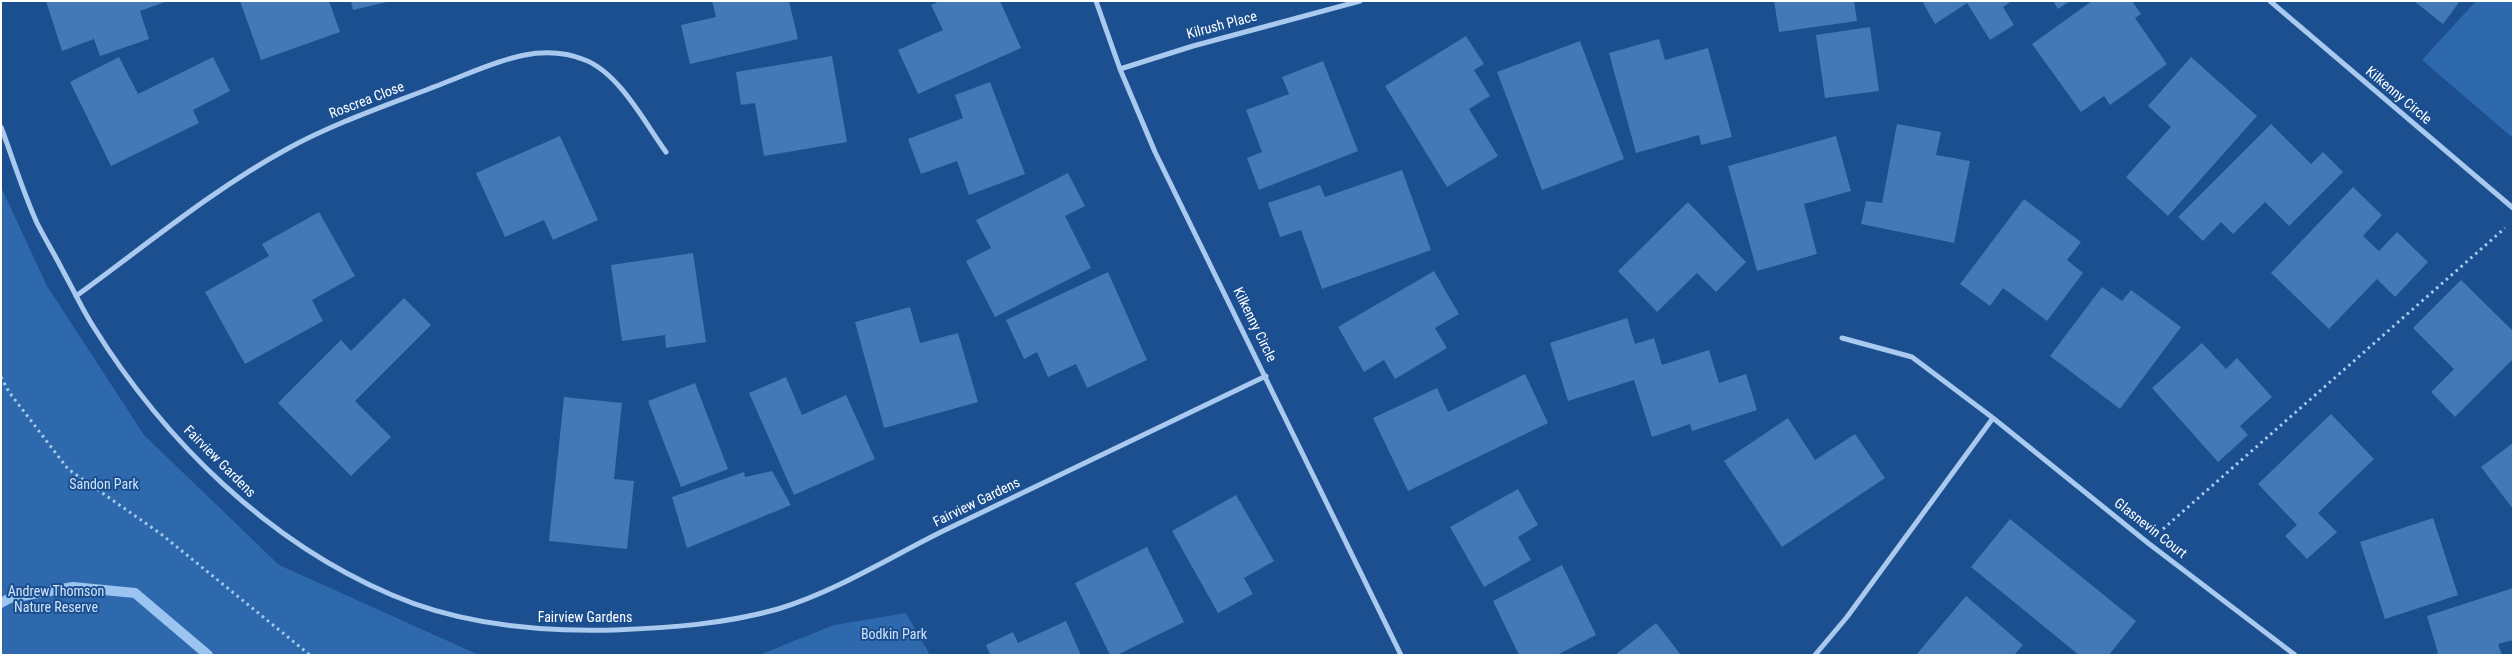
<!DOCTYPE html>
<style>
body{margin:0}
#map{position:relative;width:2514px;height:656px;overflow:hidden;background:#1b4f8f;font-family:"Roboto Condensed",sans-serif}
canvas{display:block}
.frame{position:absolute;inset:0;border:2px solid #fff;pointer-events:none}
</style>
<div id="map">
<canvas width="2514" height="656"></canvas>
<div class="frame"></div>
</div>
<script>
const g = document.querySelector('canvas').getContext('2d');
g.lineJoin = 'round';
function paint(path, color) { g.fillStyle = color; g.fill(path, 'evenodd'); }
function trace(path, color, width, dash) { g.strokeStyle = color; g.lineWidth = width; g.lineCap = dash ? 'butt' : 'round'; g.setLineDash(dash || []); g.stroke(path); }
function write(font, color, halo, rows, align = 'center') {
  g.font = font + ' "Roboto Condensed",sans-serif'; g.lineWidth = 4; g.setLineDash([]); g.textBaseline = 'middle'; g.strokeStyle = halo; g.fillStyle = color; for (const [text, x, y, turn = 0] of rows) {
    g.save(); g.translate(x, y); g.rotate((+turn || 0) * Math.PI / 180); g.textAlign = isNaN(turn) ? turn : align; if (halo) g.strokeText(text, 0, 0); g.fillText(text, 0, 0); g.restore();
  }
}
const green = new Path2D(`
 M 2476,1 L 2513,1 L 2513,138 L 2422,60 Z
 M 1,187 L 47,286 L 144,435 L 279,565 L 479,655 L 1,655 Z
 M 906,613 L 930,655 L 759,655 L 834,625 Z`);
const stream = new Path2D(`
 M 1,603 L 10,598 L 73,587 L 135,593 L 208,655`);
const building = new Path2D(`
 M 46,1 L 165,1 L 165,2 L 140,11 L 149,39 L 100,56 L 94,39 L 62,51 Z
 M 240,1 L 329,1 L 340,32 L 261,60 Z
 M 351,1 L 387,1 L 387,2 L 353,10 Z
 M 712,1 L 789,1 L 798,39 L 690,64 L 681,25 L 716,17 Z
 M 940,1 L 1000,1 L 1021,48 L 918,94 L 898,50 L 943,30 L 931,5 Z
 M 1774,1 L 1854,1 L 1857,21 L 1779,32 Z
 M 1922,1 L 2012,1 L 2003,7 L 2014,25 L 1990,40 L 1967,3 L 1935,24 Z
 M 2053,1 L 2070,1 L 2058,9 Z
 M 2092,1 L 2132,1 L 2141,14 L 2135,18 L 2167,64 L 2110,105 L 2104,96 L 2081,112 L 2032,44 Z
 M 2414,1 L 2460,1 L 2443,24 Z
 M 1870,27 L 1879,91 L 1825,98 L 1816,35 Z
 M 1466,36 L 1484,64 L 1474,70 L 1490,96 L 1469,109 L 1498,156 L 1447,187 L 1385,86 Z
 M 1659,39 L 1665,60 L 1708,48 L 1732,137 L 1701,145 L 1699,135 L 1636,153 L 1609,53 Z
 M 1580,41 L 1624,159 L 1542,190 L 1497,72 Z
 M 832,56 L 847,142 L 764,156 L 755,103 L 741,105 L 736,72 Z
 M 119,57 L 138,94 L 213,57 L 230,91 L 193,110 L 199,123 L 111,166 L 70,82 Z
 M 2191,57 L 2257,116 L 2168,216 L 2126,177 L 2171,127 L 2148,106 Z
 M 1323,61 L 1358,151 L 1259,190 L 1247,158 L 1262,152 L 1246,110 L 1289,94 L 1282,77 Z
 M 990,82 L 1025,174 L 969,195 L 957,161 L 921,174 L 908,139 L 963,118 L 955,95 Z
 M 1897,124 L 1941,132 L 1936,155 L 1970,161 L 1954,243 L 1861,224 L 1866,201 L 1882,203 Z
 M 2271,124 L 2311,164 L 2323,152 L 2343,172 L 2289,226 L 2265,202 L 2233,234 L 2221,222 L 2203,241 L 2178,217 Z
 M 560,136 L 598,220 L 553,240 L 544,220 L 505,237 L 476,173 Z
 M 1836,136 L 1851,191 L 1804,204 L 1817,254 L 1757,271 L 1728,166 Z
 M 1402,170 L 1431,250 L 1322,289 L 1301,230 L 1280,237 L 1268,203 L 1320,185 L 1325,197 Z
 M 1068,173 L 1085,206 L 1065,216 L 1091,268 L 995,317 L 966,261 L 991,248 L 976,220 Z
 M 2353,187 L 2382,215 L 2363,236 L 2379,251 L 2397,232 L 2428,262 L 2395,297 L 2377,279 L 2329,329 L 2271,273 Z
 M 2024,199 L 2081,242 L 2067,260 L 2083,273 L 2047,321 L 2003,288 L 1990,306 L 1960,284 Z
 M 1688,202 L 1746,262 L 1716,292 L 1697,273 L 1657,312 L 1618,271 Z
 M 319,212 L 355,276 L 312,300 L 323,321 L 245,364 L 205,292 L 269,256 L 262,244 Z
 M 693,253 L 706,342 L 666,348 L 665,335 L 622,341 L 611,265 Z
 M 1434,271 L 1459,314 L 1435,328 L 1447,348 L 1395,379 L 1384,360 L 1364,372 L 1338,327 Z
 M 1108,272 L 1147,360 L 1087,388 L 1076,364 L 1048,377 L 1037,352 L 1024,359 L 1006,320 Z
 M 2461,280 L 2513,331 L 2513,359 L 2455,417 L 2431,392 L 2454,369 L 2413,328 Z
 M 2102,287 L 2122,301 L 2131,290 L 2181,327 L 2120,409 L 2050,356 Z
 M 404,298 L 431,325 L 355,401 L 391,437 L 351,476 L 278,403 L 341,340 L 351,351 Z
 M 910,307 L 920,343 L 958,333 L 978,402 L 884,428 L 855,322 Z
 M 1627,318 L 1635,344 L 1654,338 L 1662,365 L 1709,350 L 1719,383 L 1746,374 L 1757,410 L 1692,431 L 1690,424 L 1652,437 L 1634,380 L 1568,401 L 1550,343 Z
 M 2202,343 L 2226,369 L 2237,358 L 2272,397 L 2240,426 L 2248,435 L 2218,462 L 2152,388 Z
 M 1525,374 L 1548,423 L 1408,491 L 1373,418 L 1437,388 L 1448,412 Z
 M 786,377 L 802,415 L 846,395 L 875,459 L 794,495 L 749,393 Z
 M 695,383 L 728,469 L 681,487 L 648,401 Z
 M 564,397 L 622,403 L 614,479 L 634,481 L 627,549 L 549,541 Z
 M 2331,414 L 2374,459 L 2318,513 L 2337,532 L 2307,559 L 2285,536 L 2297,525 L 2258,484 Z
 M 1788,418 L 1815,460 L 1855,434 L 1885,478 L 1782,547 L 1724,461 Z
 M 2513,443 L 2513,509 L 2481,467 Z
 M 772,471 L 791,505 L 687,548 L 672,497 L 744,472 L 745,477 Z
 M 1518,489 L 1538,525 L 1518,537 L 1531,560 L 1484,587 L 1450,527 Z
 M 1236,495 L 1274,561 L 1244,578 L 1253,594 L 1218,613 L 1172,531 Z
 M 2433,518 L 2458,595 L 2385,619 L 2360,542 Z
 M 2010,519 L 2136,621 L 2109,655 L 2079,655 L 1971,567 Z
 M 1147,547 L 1184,622 L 1117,655 L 1110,655 L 1075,583 Z
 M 1562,565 L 1596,635 L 1557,655 L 1519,655 L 1493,601 Z
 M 2513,588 L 2513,640 L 2498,644 L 2502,655 L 2433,655 L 2438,653 L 2427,616 Z
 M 1966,596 L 2023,645 L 2014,655 L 1916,655 Z
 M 1066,621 L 1081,655 L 990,655 L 986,645 L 1013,632 L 1018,643 Z
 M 1656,623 L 1681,655 L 1615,655 Z`);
const path = new Path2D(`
 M 1,377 L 9,392 L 68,469 L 161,534 L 310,655
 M 2163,529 L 2505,228`);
const minor = new Path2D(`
 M 1096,1 L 1120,69 L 1155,152 L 1401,655
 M 2270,1 L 2513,208
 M 1120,69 L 1193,46 L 1360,1
 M 1,127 C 13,159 23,192 37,223 C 45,239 55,255 63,271 C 73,289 82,309 93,326 C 164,440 267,542 392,595 C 461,625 540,632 615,630 C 669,628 725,624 778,609 C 836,591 887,559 941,532 C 1049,480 1158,428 1266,376
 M 76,296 C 145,246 212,190 287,149 C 336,122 391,104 444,83 C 489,66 536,40 585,60 C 619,73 645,123 666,152
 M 1842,338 L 1912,357 L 1993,418 L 2148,543 L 2295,655
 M 1815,655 L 1847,617 L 1993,418`);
const streetNames = [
 ["Kilrush Place",1222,26,-15],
 ["Kilkenny Circle",2398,96,40],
 ["Roscrea Close",367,101,-21],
 ["Kilkenny Circle",1254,325,64],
 ["Fairview Gardens",219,462,45],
 ["Fairview Gardens",977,503,-26],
 ["Glasnevin Court",2150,529,38],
 ["Fairview Gardens",585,618]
];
const parkNames = [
 ["Sandon Park",104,485],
 ["Andrew Thomson",56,592],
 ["Nature Reserve",56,608],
 ["Bodkin Park",894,635]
];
paint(green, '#2e69ad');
trace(stream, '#9cc4f0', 10);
paint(building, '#4478b7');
trace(path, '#a9c9ee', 3, [2.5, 4]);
trace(minor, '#a9c9ee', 5);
write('14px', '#fff', '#1b4f8f', streetNames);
write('14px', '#cfe3fa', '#1b4f8f', parkNames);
</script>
